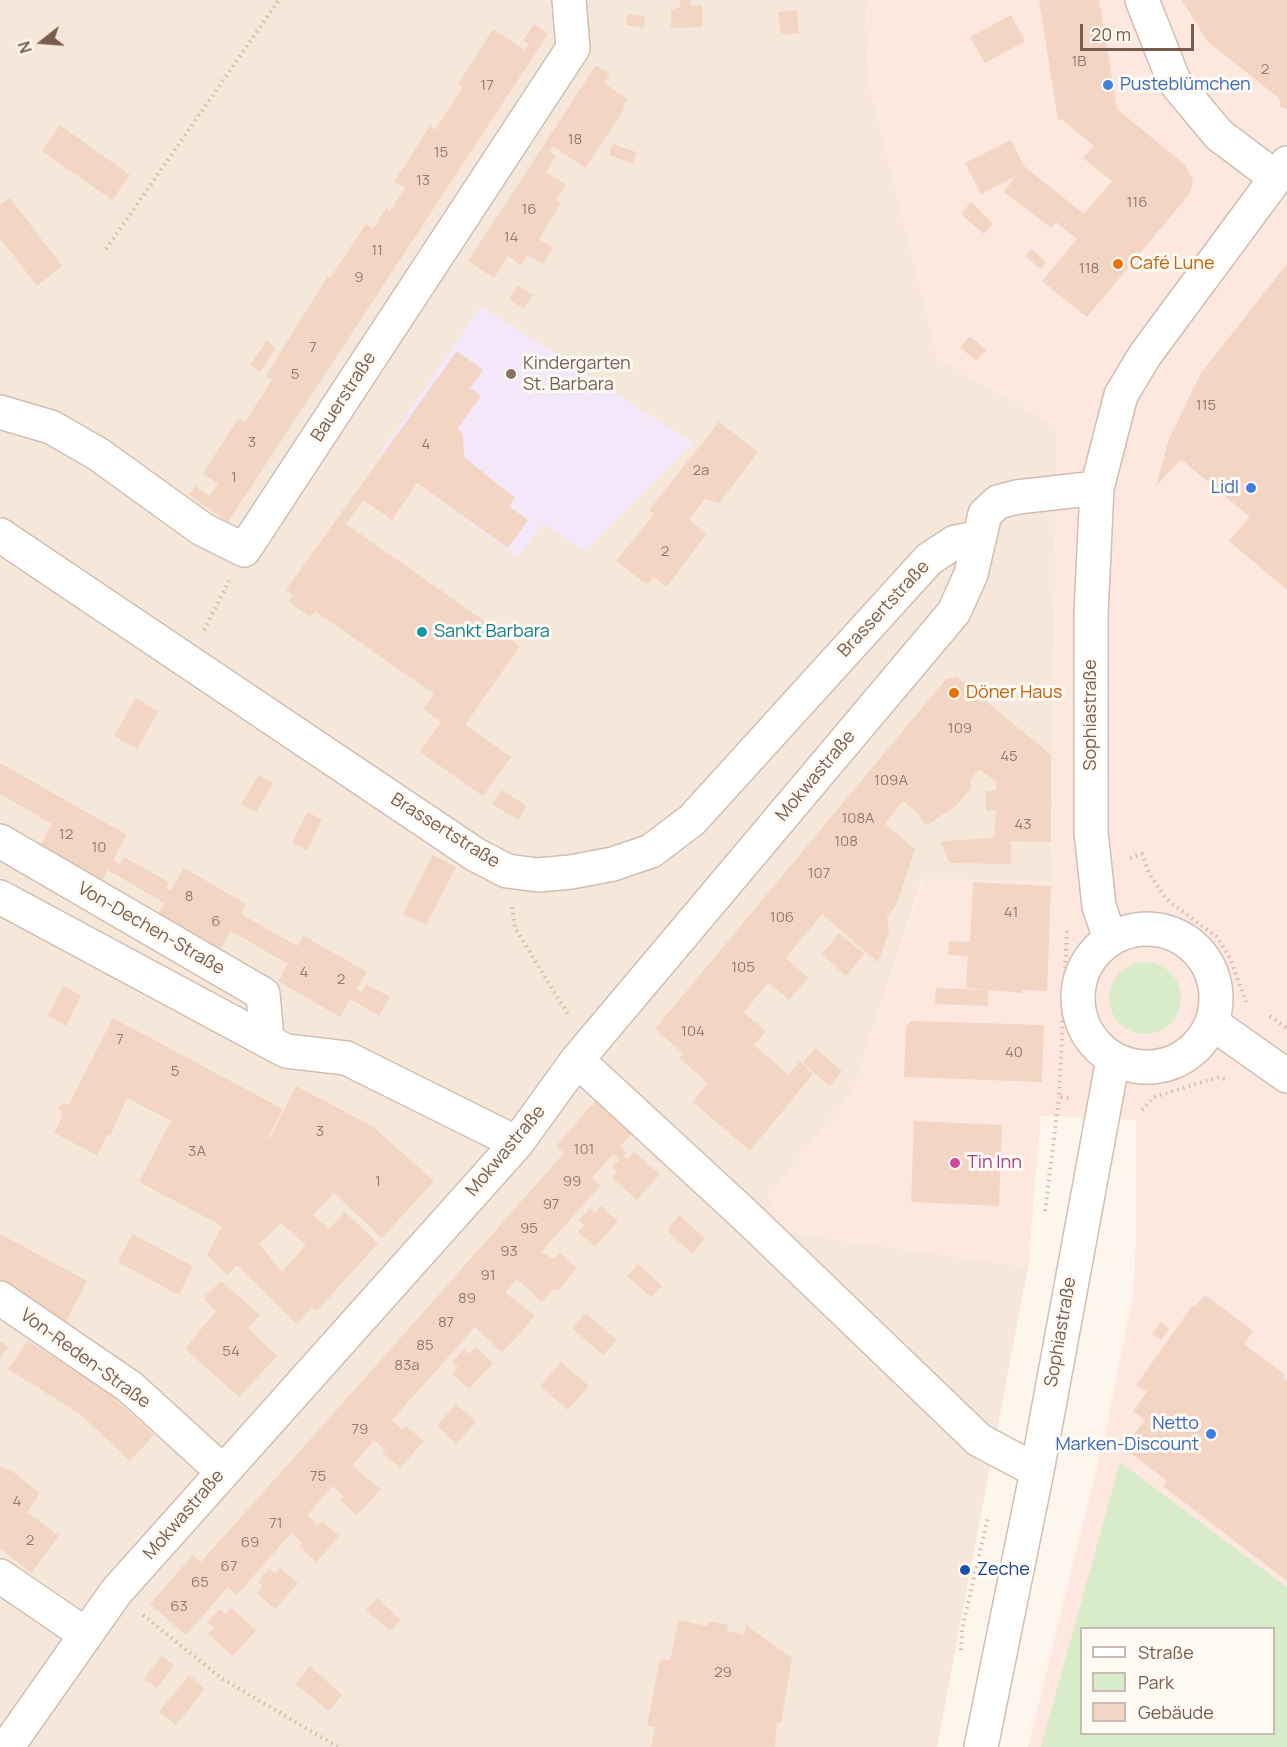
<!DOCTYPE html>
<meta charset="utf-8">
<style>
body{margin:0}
#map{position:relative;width:1287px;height:1747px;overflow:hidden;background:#fdf6ec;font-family:Manrope,sans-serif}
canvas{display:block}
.legend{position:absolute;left:1080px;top:1627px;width:195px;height:108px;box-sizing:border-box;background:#fffaf3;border:2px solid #cabbb1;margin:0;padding:8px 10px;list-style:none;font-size:18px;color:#7a5c4d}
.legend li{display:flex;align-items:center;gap:12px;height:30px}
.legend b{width:30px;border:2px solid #cabbb1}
.north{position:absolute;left:12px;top:12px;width:60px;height:60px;-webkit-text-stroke:4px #fffaf3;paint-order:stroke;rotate:253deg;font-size:16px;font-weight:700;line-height:24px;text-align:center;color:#7a5c4d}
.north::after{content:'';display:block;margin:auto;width:21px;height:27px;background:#7a5c4d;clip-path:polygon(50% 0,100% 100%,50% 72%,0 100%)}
.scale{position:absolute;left:1080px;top:24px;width:114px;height:27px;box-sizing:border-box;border:3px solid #7a5c4d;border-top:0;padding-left:8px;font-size:18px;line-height:21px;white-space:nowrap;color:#7a5c4d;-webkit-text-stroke:4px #fffaf3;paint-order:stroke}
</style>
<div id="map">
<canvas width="1287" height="1747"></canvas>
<ul class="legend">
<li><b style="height:8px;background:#fff"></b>Straße</li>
<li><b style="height:16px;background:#d8ecc9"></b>Park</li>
<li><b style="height:16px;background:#f3d5c3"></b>Gebäude</li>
</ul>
<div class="north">N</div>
<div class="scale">20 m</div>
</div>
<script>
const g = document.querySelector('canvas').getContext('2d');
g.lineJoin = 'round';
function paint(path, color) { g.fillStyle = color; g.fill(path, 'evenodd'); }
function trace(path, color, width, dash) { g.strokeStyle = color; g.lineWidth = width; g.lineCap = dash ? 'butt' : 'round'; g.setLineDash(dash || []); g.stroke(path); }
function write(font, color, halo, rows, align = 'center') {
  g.font = font + ' Manrope,sans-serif'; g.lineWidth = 6; g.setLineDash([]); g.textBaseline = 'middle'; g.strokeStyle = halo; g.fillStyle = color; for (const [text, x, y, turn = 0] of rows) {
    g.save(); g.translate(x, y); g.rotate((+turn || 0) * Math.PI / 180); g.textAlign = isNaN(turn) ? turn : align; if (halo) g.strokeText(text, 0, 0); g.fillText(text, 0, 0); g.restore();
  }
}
const residential = new Path2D(`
 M 0,0 L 866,0 L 868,79 L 938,359 L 1057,426 L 1051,882 L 922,879 L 853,1092 L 768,1196 L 781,1231 L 1028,1267 L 937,1747 L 0,1747 Z`);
const commercial = new Path2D(`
 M 866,0 L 1287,0 L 1287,1747 L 1028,1747 L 1103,1445 L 1133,1294 L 1136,1239 L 1136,1120 L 1041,1116 L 1028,1267 L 780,1231 L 768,1196 L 853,1092 L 923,879 L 1051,881 L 1057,426 L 938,359 L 868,79 ZM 1082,1628 L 1274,1628 L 1274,1734 L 1082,1734 Z`);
const education = new Path2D(`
 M 481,306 L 693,443 L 585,551 L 543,524 L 518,557 L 379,456 Z`);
const green = new Path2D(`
 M1109 998a36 36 0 1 1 72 0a36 36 0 1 1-72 0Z
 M 1120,1462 L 1287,1587 L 1287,1747 L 1041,1747 ZM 1274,1628 L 1274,1734 L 1082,1734 L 1082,1628 Z`);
const building = new Path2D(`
 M 680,0 L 691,0 L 691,5 L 702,5 L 703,27 L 671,28 L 671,10 L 680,7 Z
 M 1039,0 L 1099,0 L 1117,109 L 1185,165 L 1193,180 L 1190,193 L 1087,317 L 1042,281 L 1077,239 L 1056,222 L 1051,228 L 1004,192 L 1016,176 L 981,194 L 965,163 L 1011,140 L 1024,166 L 1084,214 L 1112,181 L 1083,158 L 1094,146 L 1061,119 L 1058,120 Z
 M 1182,0 L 1287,0 L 1287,109 L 1281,107 L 1279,98 L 1207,41 Z
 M 797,10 L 799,33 L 781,35 L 778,12 Z
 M 627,14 L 645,16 L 644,28 L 626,25 Z
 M 1011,15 L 1025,41 L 985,63 L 970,37 Z
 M 534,24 L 548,34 L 228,522 L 189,495 L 195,486 L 210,496 L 213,491 L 218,484 L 203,473 L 238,419 L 245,422 L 272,380 L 266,376 L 327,277 L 330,278 L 366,224 L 373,229 L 386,208 L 390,211 L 405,188 L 394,182 L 430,126 L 435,130 L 463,87 L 458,84 L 493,29 L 525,50 L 529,44 L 523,40 Z
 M 596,65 L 610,74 L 604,83 L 627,99 L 622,113 L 585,168 L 553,146 L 550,152 L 556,156 L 546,172 L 566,185 L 556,200 L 561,203 L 539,239 L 553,248 L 543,264 L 528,255 L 521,265 L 508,256 L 494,278 L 468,261 Z
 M 60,125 L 130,175 L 112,200 L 42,151 Z
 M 613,144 L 636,152 L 633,164 L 609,155 Z
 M 10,198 L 62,266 L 37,286 L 0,238 L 0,205 Z
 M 971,202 L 993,224 L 984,234 L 961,214 Z
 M 1031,249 L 1046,262 L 1041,269 L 1025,256 Z
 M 1287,264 L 1287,590 L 1229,541 L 1250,517 L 1181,459 L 1156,486 L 1169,439 L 1201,373 Z
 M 518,285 L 533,295 L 523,309 L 509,299 Z
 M 970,336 L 986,350 L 976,361 L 960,347 Z
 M 267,340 L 275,349 L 260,372 L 250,365 Z
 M 457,351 L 483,370 L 470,388 L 481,396 L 458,428 L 463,435 L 464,457 L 515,498 L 509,506 L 528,520 L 508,548 L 417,483 L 392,520 L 363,500 L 346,524 L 520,646 L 465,725 L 511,757 L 483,796 L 420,752 L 441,722 L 423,709 L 434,694 L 315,611 L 310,617 L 289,602 L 293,595 L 286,590 Z
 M 719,422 L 758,452 L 719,503 L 705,499 L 689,519 L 706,534 L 667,587 L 654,577 L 647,585 L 616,561 L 654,514 L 649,510 Z
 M 957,677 L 1051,755 L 1051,842 L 1011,841 L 1011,864 L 950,863 L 940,841 L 994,838 L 996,811 L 986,811 L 985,791 L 996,790 L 996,782 L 979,769 L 971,779 L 971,788 L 956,806 L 927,825 L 920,818 L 921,816 L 903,801 L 885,824 L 915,849 L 897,903 L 887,917 L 889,931 L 878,962 L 822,914 L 786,958 L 808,978 L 789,1000 L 768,982 L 744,1013 L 766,1031 L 754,1045 L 789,1075 L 800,1061 L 813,1074 L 750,1151 L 693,1102 L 708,1083 L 679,1058 L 683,1053 L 655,1029 L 946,679 Z
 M 136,698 L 158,712 L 137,749 L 114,736 Z
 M 0,763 L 127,835 L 113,860 L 120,864 L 124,857 L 169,882 L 166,888 L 171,890 L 184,868 L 246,904 L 241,914 L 297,946 L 304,936 L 367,972 L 356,989 L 362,992 L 366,984 L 390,997 L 379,1016 L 350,999 L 340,1017 L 278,981 L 288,964 L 231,931 L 221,949 L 159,913 L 164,903 L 108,870 L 102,881 L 40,846 L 52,824 L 0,794 Z
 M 259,775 L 273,783 L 256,812 L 241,804 Z
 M 501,790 L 527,806 L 518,820 L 492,804 Z
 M 307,812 L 322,819 L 307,850 L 292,843 Z
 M 433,855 L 456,867 L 426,925 L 403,914 Z
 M 973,882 L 1051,886 L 1047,991 L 1022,990 L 1022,993 L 966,988 L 968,956 L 948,955 L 949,941 L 970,942 Z
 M 839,933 L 864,954 L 846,976 L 822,954 Z
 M 63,986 L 81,996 L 66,1026 L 48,1016 Z
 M 936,988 L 988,990 L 988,1006 L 935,1004 Z
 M 113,1018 L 283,1109 L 268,1137 L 270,1138 L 296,1086 L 372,1126 L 434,1181 L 382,1238 L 334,1193 L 313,1215 L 329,1229 L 345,1212 L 378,1243 L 317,1311 L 312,1307 L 297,1324 L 237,1265 L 227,1275 L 207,1255 L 222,1226 L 139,1182 L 171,1121 L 127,1098 L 110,1136 L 108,1134 L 97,1155 L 54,1133 L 62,1117 L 59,1107 L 63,1104 L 69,1104 ZM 281,1223 L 306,1245 L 282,1272 L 259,1244 Z
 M 911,1021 L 1044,1025 L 1042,1082 L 904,1077 L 906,1027 Z
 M 815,1048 L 842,1071 L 830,1086 L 803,1063 Z
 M 597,1099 L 634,1131 L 620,1146 L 626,1152 L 624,1155 L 628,1159 L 634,1152 L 660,1174 L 637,1200 L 612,1178 L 617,1171 L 612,1167 L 619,1160 L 613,1154 L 592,1178 L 600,1186 L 541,1252 L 554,1259 L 560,1253 L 577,1268 L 558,1291 L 554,1288 L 542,1302 L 517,1279 L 505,1293 L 535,1315 L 524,1329 L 502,1352 L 475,1327 L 392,1420 L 402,1429 L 406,1426 L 424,1441 L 400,1468 L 382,1452 L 385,1450 L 374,1440 L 352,1466 L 381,1489 L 357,1515 L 340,1500 L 343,1496 L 333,1486 L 307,1515 L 318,1525 L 322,1521 L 339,1536 L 328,1549 L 316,1562 L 299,1546 L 302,1543 L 291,1533 L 237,1595 L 228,1587 L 186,1635 L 150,1604 L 193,1555 L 201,1562 L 397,1342 L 564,1153 L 556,1146 Z
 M 914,1121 L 1002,1125 L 999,1206 L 911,1202 Z
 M 601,1206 L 618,1221 L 595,1247 L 578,1232 L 584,1225 L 579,1221 L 590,1208 L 595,1213 Z
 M 679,1215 L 705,1238 L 693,1254 L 667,1231 Z
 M 0,1234 L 87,1281 L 63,1327 L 0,1285 Z
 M 132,1234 L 193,1266 L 179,1295 L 118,1262 Z
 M 638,1264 L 662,1286 L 651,1297 L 627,1276 Z
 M 221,1281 L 260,1315 L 248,1328 L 277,1356 L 239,1397 L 185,1349 L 216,1311 L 203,1298 Z
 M 1205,1295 L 1253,1331 L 1244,1344 L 1285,1375 L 1283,1378 L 1287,1381 L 1287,1581 L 1163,1486 L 1167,1481 L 1124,1448 L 1145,1420 L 1133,1411 L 1147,1392 L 1136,1385 L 1193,1305 L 1195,1307 Z
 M 586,1313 L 617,1340 L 603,1355 L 572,1328 Z
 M 1161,1322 L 1169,1329 L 1161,1340 L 1152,1334 Z
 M 0,1341 L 8,1347 L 0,1358 Z
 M 28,1341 L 103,1388 L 154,1435 L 130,1461 L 80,1414 L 8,1369 Z
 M 476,1347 L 493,1363 L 469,1389 L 452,1374 L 458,1367 L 452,1362 L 464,1349 L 469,1354 Z
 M 561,1362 L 589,1386 L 568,1410 L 540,1386 Z
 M 456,1404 L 476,1422 L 456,1444 L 437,1426 Z
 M 0,1466 L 6,1470 L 8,1468 L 40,1493 L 27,1512 L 59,1536 L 31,1573 L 0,1548 Z
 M 269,1568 L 275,1573 L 280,1568 L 298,1583 L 275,1609 L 257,1593 L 263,1586 L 258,1582 Z
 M 377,1598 L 401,1620 L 390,1631 L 366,1610 Z
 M 231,1608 L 256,1630 L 233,1656 L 208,1634 L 214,1627 L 208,1622 L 213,1616 L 220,1609 L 225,1614 Z
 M 679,1620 L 707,1626 L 709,1621 L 728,1625 L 727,1631 L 744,1635 L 746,1625 L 792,1658 L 781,1723 L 777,1722 L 775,1747 L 651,1747 L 655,1727 L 647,1726 L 660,1659 L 670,1660 Z
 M 162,1656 L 174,1665 L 157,1688 L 144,1679 Z
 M 310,1666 L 342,1695 L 329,1711 L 295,1684 Z
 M 189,1675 L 205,1689 L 176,1725 L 159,1712 Z`);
const path = new Path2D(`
 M 106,249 L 279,0
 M 204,630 L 229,581
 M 1130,858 L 1142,854 L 1149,873 L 1166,899 L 1217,937 L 1230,958 L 1246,1002
 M 512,907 L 515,928 L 569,1016
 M 1067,931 L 1059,1097 L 1071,1099
 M 1270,1016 L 1287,1028
 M 1142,1110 L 1154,1097 L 1219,1077 L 1225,1079
 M 1045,1211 L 1059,1097
 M 143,1615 L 221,1678 L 338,1747
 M 961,1650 L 962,1629 L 988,1517`);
const minor = new Path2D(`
 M 1142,0 L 1174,81 L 1219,135 L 1275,177
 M 0,412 L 51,427 L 98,454 L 202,529 L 244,550 L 573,48 L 569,0
 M 0,535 L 476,855 L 507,871 L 538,875 L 571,872 L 613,864 L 651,851 L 692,820 L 929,559 L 955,542 L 978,538
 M 0,841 L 263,994 L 267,1039
 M 0,897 L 286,1051 L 346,1058 L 517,1143
 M1078 998a69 69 0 1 1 138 0a69 69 0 1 1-138 0Z
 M 1110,939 L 1099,906 L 1091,832 L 1091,614 L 1097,488 L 1121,395 L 1145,355 L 1287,163
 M 1212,1023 L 1287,1076
 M 577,1060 L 745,1215 L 979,1440 L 1037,1471
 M 0,1298 L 130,1387 L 222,1471
 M 0,1576 L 85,1634
 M 7,1747 L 116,1592 L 517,1143 L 577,1060 L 954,612 L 971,574 L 985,514 L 998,502 L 1017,497 L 1097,488
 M 981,1747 L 1037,1471 L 1113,1059`);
const markers = [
 [1108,85,6,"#3f7fe0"],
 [1118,264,6,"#e8710a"],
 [511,374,6,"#8d6e63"],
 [1251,488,6,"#3f7fe0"],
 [422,632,6,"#0f9aa8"],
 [954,693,6,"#e8710a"],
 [955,1163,6,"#d1479c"],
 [1211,1434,6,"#3f7fe0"],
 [965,1570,6,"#1a4fb4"]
];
const numberNames = [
 ["1B",1079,62],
 ["2",1265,70],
 ["17",487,86],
 ["18",575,140],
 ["15",441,153],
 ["13",423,181],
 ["116",1137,203],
 ["16",529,210],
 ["14",511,238],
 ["11",377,251],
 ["118",1089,269],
 ["9",359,278],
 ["7",313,348],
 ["5",295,375],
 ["115",1206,406],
 ["3",252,443],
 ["4",426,445],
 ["2a",701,471],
 ["1",234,478],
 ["2",665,552],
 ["109",960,729],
 ["45",1009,757],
 ["109A",891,781],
 ["108A",858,819],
 ["43",1023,825],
 ["12",66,835],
 ["108",846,842],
 ["10",99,848],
 ["107",819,874],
 ["8",189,897],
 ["41",1011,913],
 ["106",782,918],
 ["6",216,922],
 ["105",743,968],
 ["4",304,973],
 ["2",341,980],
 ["104",693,1032],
 ["7",120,1040],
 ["40",1014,1053],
 ["5",175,1072],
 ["3",320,1132],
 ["101",584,1150],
 ["3A",197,1152],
 ["1",378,1182],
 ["99",572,1182],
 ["97",551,1205],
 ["95",529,1229],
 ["93",509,1252],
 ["91",488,1276],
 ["89",467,1299],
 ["87",446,1323],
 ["85",425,1346],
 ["54",231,1352],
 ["83a",407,1366],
 ["79",360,1430],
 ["75",318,1477],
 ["4",17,1502],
 ["71",276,1524],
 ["2",30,1541],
 ["69",250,1543],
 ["67",229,1567],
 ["65",200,1583],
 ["63",179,1607],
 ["29",723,1673]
];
const shopNames = [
 ["Pusteblümchen",1120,85,"left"],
 ["Lidl",1239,488],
 ["Netto",1199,1424],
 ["Marken-Discount",1199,1445]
];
const foodNames = [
 ["Café Lune",1130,264],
 ["Döner Haus",966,693]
];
const educationNames = [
 ["Kindergarten",523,364],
 ["St. Barbara",523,385]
];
const streetNames = [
 ["Bauerstraße",344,397,-57],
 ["Brassertstraße",884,609,-47],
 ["Sophiastraße",1091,715,-90],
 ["Mokwastraße",816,776,-50],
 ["Brassertstraße",445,831,32],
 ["Von-Dechen-Straße",151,929,30],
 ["Mokwastraße",506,1151,-50],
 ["Sophiastraße",1061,1332,-80],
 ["Von-Reden-Straße",85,1359,36],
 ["Mokwastraße",184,1515,-49]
];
const cultureNames = [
 ["Sankt Barbara",434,632]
];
const hotelNames = [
 ["Tin Inn",967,1163]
];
const transitNames = [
 ["Zeche",977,1570]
];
paint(residential, '#f5e8da');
paint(commercial, '#fde8e0');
paint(education, '#f3e8fa');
paint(green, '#d8ecc9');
paint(building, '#f3d5c3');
trace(minor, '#d1beb0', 36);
trace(path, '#d9b8a5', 4, [1.5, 4.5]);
trace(minor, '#fff', 33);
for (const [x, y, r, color] of markers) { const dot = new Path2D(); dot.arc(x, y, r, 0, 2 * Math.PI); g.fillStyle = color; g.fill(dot); trace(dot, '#fffaf3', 2); }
write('15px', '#987a6a', null, numberNames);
write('18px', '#366cbe', '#fffaf3', shopNames, 'right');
write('18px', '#c56008', '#fffaf3', foodNames, 'left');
write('18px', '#785e54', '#fffaf3', educationNames, 'left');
write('18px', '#7a5c4d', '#fffaf3', streetNames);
write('18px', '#0d838f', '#fffaf3', cultureNames, 'left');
write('18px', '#b23c85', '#fffaf3', hotelNames, 'left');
write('18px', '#164399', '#fffaf3', transitNames, 'left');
</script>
